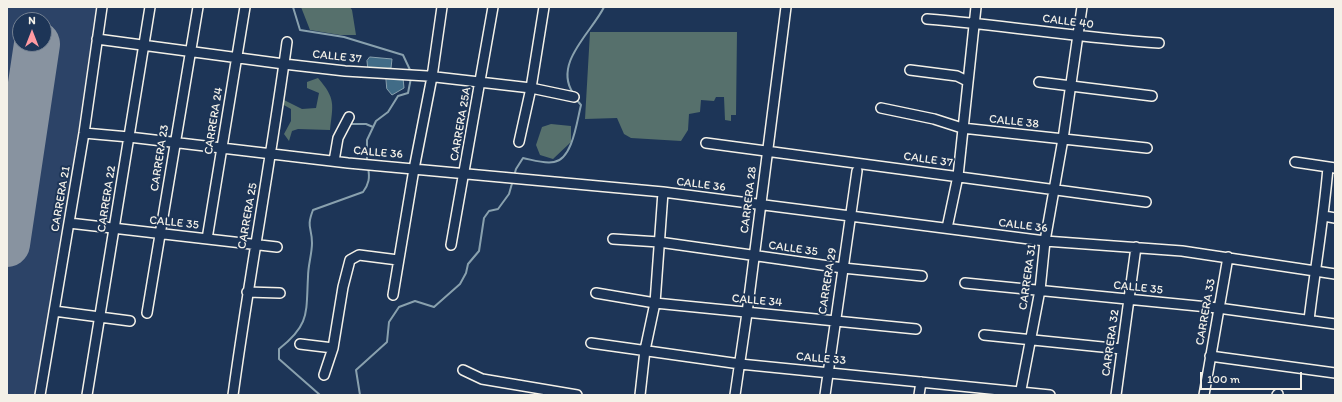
<!DOCTYPE html>
<style>
body{margin:0}
#map{position:relative;width:1342px;height:402px;overflow:hidden;background:#1d3557;font-family:Itim,sans-serif}
canvas{display:block}
.frame{position:absolute;inset:0;border:8px solid #f4f1e8;pointer-events:none}
.north{position:absolute;left:12px;top:12px;width:40px;height:40px;box-sizing:border-box;background:#1d3557;border:1px solid #738091;border-radius:50%;rotate:0deg;font-size:11px;font-weight:700;line-height:16px;text-align:center;color:#f4f1e8}
.north::after{content:'';display:block;margin:auto;width:14px;height:18px;background:#ff9aa2;clip-path:polygon(50% 0,100% 100%,50% 72%,0 100%)}
.scale{position:absolute;left:1200px;top:372px;width:102px;height:18px;box-sizing:border-box;border:2px solid #f4f1e8;border-top:0;padding-left:5px;font-size:12px;line-height:14px;white-space:nowrap;color:#f4f1e8;-webkit-text-stroke:3px #1d3557;paint-order:stroke}
</style>
<div id="map">
<canvas width="1342" height="402"></canvas>
<div class="frame"></div>
<div class="north">N</div>
<div class="scale">100 m</div>
</div>
<script>
const g = document.querySelector('canvas').getContext('2d');
g.lineJoin = 'round';
function paint(path, color) { g.fillStyle = color; g.fill(path, 'evenodd'); }
function trace(path, color, width, dash) { g.strokeStyle = color; g.lineWidth = width; g.lineCap = dash ? 'butt' : 'round'; g.setLineDash(dash || []); g.stroke(path); }
function write(font, color, halo, rows, align = 'center') {
  g.font = font + ' Itim,sans-serif'; g.lineWidth = 4; g.setLineDash([]); g.textBaseline = 'middle'; g.strokeStyle = halo; g.fillStyle = color; for (const [text, x, y, turn = 0] of rows) {
    g.save(); g.translate(x, y); g.rotate((+turn || 0) * Math.PI / 180); g.textAlign = isNaN(turn) ? turn : align; if (halo) g.strokeText(text, 0, 0); g.fillText(text, 0, 0); g.restore();
  }
}
const built = new Path2D(`
 M 7,7 L 97,7 L 85,96 L 62,226 L 35,395 L 7,395 ZM 20,20 L 44,20 L 44,44 L 20,44 Z`);
const green = new Path2D(`
 M 301,7 L 350,7 L 352,10 L 356,35 L 340,35 L 310,30 Z
 M 590,32 L 737,32 L 736,115 L 731,115 L 731,121 L 725,120 L 724,97 L 716,97 L 714,101 L 701,100 L 700,112 L 689,114 L 688,130 L 681,141 L 631,138 L 624,134 L 617,118 L 585,119 Z
 M 318,78 C 336,99 333,104 330,130 L 298,129 L 292,131 L 289,141 L 284,134 L 291,121 L 291,109 L 282,104 L 282,99 L 302,109 L 316,108 L 319,93 L 307,88 L 307,82 Z
 M 551,124 L 571,126 L 571,142 L 553,159 L 540,155 L 536,145 L 542,127 Z`);
const water = new Path2D(`
 M 370,57 L 392,59 L 391,68 L 368,71 L 367,61 Z
 M 386,75 L 403,78 L 404,88 L 392,95 L 387,89 Z`);
const stream = new Path2D(`
 M 293,7 L 300,30 L 344,37 L 403,55 L 411,72
 M 573,93 C 553,63 592,32 604,7
 M 349,124 L 366,124 L 373,127
 M 367,161 L 367,140 L 376,121 L 388,112 L 398,96 L 408,93 L 411,78
 M 514,176 L 516,169 L 523,158 C 533,160 544,164 554,162 C 573,159 577,120 581,105 L 576,99
 M 320,395 L 279,359 L 279,349 C 310,325 306,313 308,277 C 308,265 312,254 312,243 C 312,227 306,228 313,210 L 363,192 C 369,184 370,178 368,167
 M 360,395 L 356,370 L 387,342 L 389,322 L 399,307 L 415,301 L 434,307 L 460,284 L 466,273 L 468,264 L 479,251 L 484,218 L 489,211 L 498,209 L 509,194 L 513,180`);
const runway = new Path2D(`
 M 7,244 L 37,44`);
const minor = new Path2D(`
 M 927,19 C 1005,25 1081,38 1159,43
 M 97,39 L 284,64 L 345,71 L 427,76 L 531,88 L 574,97
 M 910,70 L 957,76 L 967,81
 M 1039,82 L 1152,96
 M 881,108 L 934,119 L 962,128 L 1147,148
 M 84,133 L 129,137 L 348,163 L 663,192 L 1045,241 L 1182,251 L 1335,274
 M 519,142 L 531,88 L 544,7
 M 706,143 L 1146,202
 M 334,161 L 338,138 L 349,117
 M 1295,162 L 1335,168
 M 1324,216 L 1335,218
 M 69,223 L 277,247
 M 947,228 L 958,176 L 976,7
 M 207,239 L 245,7
 M 613,239 L 659,242 L 843,268 L 922,276
 M 451,245 L 493,7
 M 965,283 L 1218,308 L 1335,324
 M 247,292 L 280,293
 M 596,293 L 655,303 L 916,329
 M 393,295 L 414,169 L 432,77 L 442,7
 M 54,311 L 130,321
 M 147,313 L 198,7
 M 1309,320 C 1315,269 1324,218 1328,167
 M 984,335 L 1122,349
 M 591,343 L 740,364 L 1050,395
 M 300,344 L 333,348
 M 1210,356 L 1335,373
 M 463,370 L 482,379 L 577,395
 M 324,375 L 333,348 L 343,287 L 350,260 L 359,255 L 398,260
 M 40,395 L 84,133 L 102,7
 M 87,395 L 150,7
 M 233,395 C 249,277 271,160 287,42
 M 640,395 L 645,350 L 655,303 L 663,192
 M 735,395 L 747,313 L 786,7
 M 825,395 L 857,171
 M 919,395 L 921,382
 M 1020,395 L 1040,290 L 1045,241 L 1063,139 L 1082,7
 M 1116,395 L 1136,247
 M 1204,395 L 1228,257
 M 1277,395 L 1278,394`);
const streetNames = [
 ["CALLE 40",1068,22,7],
 ["CALLE 37",337,57,6],
 ["CARRERA 24",214,121,-81],
 ["CALLE 38",1014,122,6],
 ["CARRERA 25A",461,124,-80],
 ["CALLE 36",378,153,5],
 ["CARRERA 23",160,158,-81],
 ["CALLE 37",928,160,8],
 ["CALLE 36",701,185,7],
 ["CARRERA 21",61,199,-80],
 ["CARRERA 22",107,199,-81],
 ["CARRERA 28",749,200,-83],
 ["CARRERA 25",248,216,-80],
 ["CALLE 35",174,223,6],
 ["CALLE 36",1023,226,7],
 ["CALLE 35",793,249,8],
 ["CARRERA 31",1028,277,-82],
 ["CARRERA 29",828,281,-81],
 ["CALLE 35",1138,288,6],
 ["CALLE 34",757,301,5],
 ["CARRERA 33",1206,312,-80],
 ["CARRERA 32",1111,343,-82],
 ["CALLE 33",821,359,5]
];
paint(built, '#2c4367');
paint(green, '#56706c');
paint(water, '#416c87');
trace(water, '#89a1ae', 1);
trace(stream, '#89a1ae', 2);
trace(runway, '#8893a0', 46);
trace(minor, '#f4f1e8', 12);
trace(minor, '#1d3557', 9);
write('12px', '#f4f1e8', '#1d3557', streetNames);
</script>
